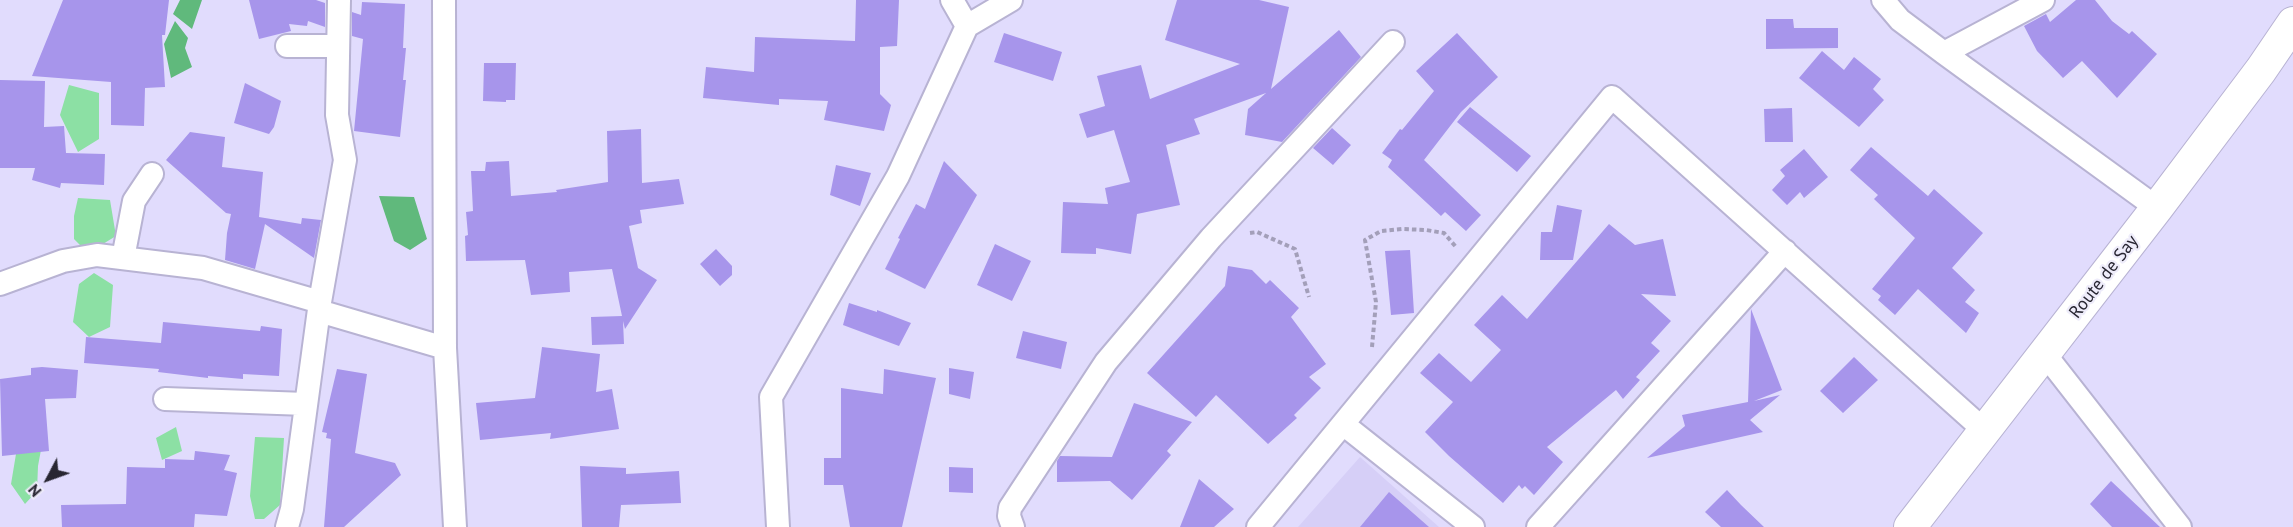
<!DOCTYPE html>
<style>
body{margin:0}
#map{position:relative;width:2293px;height:527px;overflow:hidden;background:#e1dcfd;font-family:"PT Sans",sans-serif}
canvas{display:block}
.north{position:absolute;left:18px;top:449px;width:60px;height:60px;-webkit-text-stroke:4px #eeecfa;paint-order:stroke;rotate:229deg;font-size:16px;font-weight:700;line-height:24px;text-align:center;color:#282632}
.north::after{content:'';display:block;margin:auto;width:21px;height:27px;background:#282632;clip-path:polygon(50% 0,100% 100%,50% 72%,0 100%)}
</style>
<div id="map">
<canvas width="2293" height="527"></canvas>
<div class="north">N</div>
</div>
<script>
const g = document.querySelector('canvas').getContext('2d');
g.lineJoin = 'round';
function paint(path, color) { g.fillStyle = color; g.fill(path, 'evenodd'); }
function trace(path, color, width, dash) { g.strokeStyle = color; g.lineWidth = width; g.lineCap = dash ? 'butt' : 'round'; g.setLineDash(dash || []); g.stroke(path); }
function write(font, color, halo, rows, align = 'center') {
  g.font = font + ' "PT Sans",sans-serif'; g.lineWidth = 4.5; g.setLineDash([]); g.textBaseline = 'middle'; g.strokeStyle = halo; g.fillStyle = color; for (const [text, x, y, turn = 0] of rows) {
    g.save(); g.translate(x, y); g.rotate((+turn || 0) * Math.PI / 180); g.textAlign = isNaN(turn) ? turn : align; if (halo) g.strokeText(text, 0, 0); g.fillText(text, 0, 0); g.restore();
  }
}
const built = new Path2D(`
 M 1360,457 L 1439,527 L 1298,527 Z`);
const green = new Path2D(`
 M 69,85 L 99,93 L 99,139 L 78,152 L 60,115 Z
 M 78,198 L 110,200 L 116,236 L 88,253 L 74,239 L 74,216 Z
 M 94,273 L 113,285 L 110,327 L 89,337 L 73,322 L 79,284 Z
 M 176,427 L 182,451 L 162,460 L 156,438 Z
 M 255,437 L 284,438 L 280,505 L 264,519 L 255,519 L 250,496 Z
 M 43,439 L 38,466 L 37,491 L 25,504 L 11,484 L 18,442 Z`);
const forest = new Path2D(`
 M 180,0 L 202,0 L 192,29 L 173,14 Z
 M 175,21 L 188,38 L 185,48 L 192,67 L 171,78 L 164,44 Z
 M 379,196 L 414,197 L 427,239 L 410,250 L 394,241 Z`);
const building = new Path2D(`
 M 63,0 L 169,0 L 165,35 L 162,35 L 165,87 L 145,88 L 144,126 L 111,125 L 111,82 L 32,76 Z
 M 249,0 L 316,0 L 325,3 L 325,27 L 308,21 L 307,26 L 289,24 L 291,31 L 259,39 Z
 M 856,0 L 899,0 L 897,46 L 880,47 L 880,94 L 879,93 L 891,105 L 884,131 L 824,120 L 828,101 L 779,99 L 779,105 L 703,98 L 706,67 L 754,72 L 755,37 L 855,41 Z
 M 1177,0 L 1259,0 L 1289,7 L 1271,89 L 1339,30 L 1361,57 L 1282,142 L 1245,135 L 1248,109 L 1266,93 L 1194,119 L 1200,134 L 1166,145 L 1180,205 L 1137,214 L 1131,254 L 1096,248 L 1096,254 L 1061,253 L 1063,202 L 1108,204 L 1105,188 L 1130,182 L 1114,130 L 1087,138 L 1079,114 L 1105,106 L 1097,76 L 1141,65 L 1150,99 L 1240,64 L 1165,40 Z
 M 2076,0 L 2095,0 L 2112,21 L 2129,34 L 2132,31 L 2157,54 L 2117,98 L 2082,61 L 2063,78 L 2037,51 L 2024,26 L 2046,14 L 2050,22 Z
 M 362,2 L 405,4 L 403,48 L 406,48 L 403,80 L 406,80 L 400,137 L 354,131 L 363,39 L 352,36 L 352,12 L 361,15 Z
 M 1766,19 L 1793,19 L 1794,28 L 1838,28 L 1838,48 L 1766,49 Z
 M 1004,33 L 1062,52 L 1053,81 L 994,62 Z
 M 1457,33 L 1498,77 L 1461,112 L 1424,160 L 1481,215 L 1466,231 L 1445,212 L 1441,216 L 1388,167 L 1392,160 L 1382,153 L 1400,129 L 1402,130 L 1434,91 L 1416,71 Z
 M 1822,51 L 1844,70 L 1854,57 L 1881,79 L 1873,89 L 1884,100 L 1859,127 L 1799,78 Z
 M 484,63 L 516,63 L 515,100 L 506,100 L 506,102 L 483,101 Z
 M 0,80 L 45,81 L 44,127 L 64,126 L 66,153 L 105,154 L 104,185 L 61,183 L 60,188 L 32,180 L 35,168 L 0,168 Z
 M 245,83 L 281,101 L 274,127 L 269,134 L 234,123 Z
 M 1470,107 L 1531,156 L 1517,172 L 1457,122 Z
 M 1792,108 L 1793,142 L 1765,142 L 1764,109 Z
 M 1332,128 L 1351,145 L 1333,165 L 1313,148 Z
 M 641,129 L 642,183 L 679,179 L 684,204 L 640,210 L 642,223 L 629,226 L 638,268 L 657,280 L 625,329 L 623,321 L 624,344 L 592,345 L 591,317 L 622,316 L 612,269 L 569,272 L 570,292 L 531,295 L 525,260 L 466,261 L 465,236 L 468,235 L 466,212 L 473,211 L 471,171 L 485,171 L 486,162 L 509,161 L 511,196 L 557,192 L 556,190 L 608,182 L 607,131 Z
 M 190,132 L 225,137 L 222,167 L 263,172 L 259,217 L 301,224 L 302,218 L 321,220 L 314,258 L 265,224 L 255,269 L 225,260 L 227,233 L 231,214 L 226,213 L 166,160 Z
 M 1871,147 L 1928,196 L 1934,189 L 1983,233 L 1952,268 L 1975,290 L 1965,302 L 1979,313 L 1966,333 L 1918,289 L 1895,315 L 1878,300 L 1881,296 L 1872,289 L 1915,238 L 1874,199 L 1878,195 L 1850,170 Z
 M 1804,149 L 1828,177 L 1804,198 L 1800,192 L 1787,205 L 1772,190 L 1785,176 L 1780,170 Z
 M 944,161 L 977,195 L 925,289 L 885,269 L 900,239 L 898,238 L 916,204 L 925,209 Z
 M 836,165 L 871,173 L 860,206 L 830,195 Z
 M 1557,205 L 1582,210 L 1573,260 L 1540,260 L 1541,232 L 1552,232 Z
 M 1609,224 L 1635,245 L 1663,239 L 1676,296 L 1641,294 L 1671,321 L 1651,343 L 1660,351 L 1636,377 L 1640,380 L 1623,399 L 1616,390 L 1547,447 L 1563,462 L 1534,495 L 1525,486 L 1522,489 L 1519,485 L 1503,503 L 1449,456 L 1425,432 L 1453,402 L 1420,373 L 1439,353 L 1471,382 L 1501,350 L 1474,325 L 1502,295 L 1527,319 Z
 M 995,244 L 1031,261 L 1012,301 L 977,285 Z
 M 716,249 L 732,266 L 732,275 L 720,286 L 700,264 Z
 M 1410,250 L 1414,313 L 1391,315 L 1385,251 Z
 M 1228,266 L 1252,270 L 1266,284 L 1270,280 L 1299,308 L 1291,317 L 1326,364 L 1309,377 L 1321,388 L 1294,415 L 1297,418 L 1268,444 L 1216,395 L 1196,417 L 1147,373 L 1225,286 Z
 M 849,303 L 877,312 L 877,310 L 911,323 L 899,346 L 843,325 Z
 M 1751,309 L 1782,390 L 1754,401 L 1780,395 L 1750,420 L 1763,432 L 1647,458 L 1685,426 L 1682,415 L 1748,402 Z
 M 163,322 L 260,331 L 261,326 L 282,329 L 279,376 L 243,374 L 243,379 L 208,376 L 208,378 L 158,372 L 159,369 L 84,363 L 86,337 L 161,343 Z
 M 1023,331 L 1067,342 L 1061,369 L 1016,358 Z
 M 542,347 L 600,354 L 596,392 L 612,389 L 619,429 L 550,439 L 551,433 L 480,440 L 476,403 L 535,398 Z
 M 1854,357 L 1878,380 L 1843,413 L 1820,391 Z
 M 42,367 L 78,370 L 76,398 L 45,399 L 49,451 L 2,456 L 0,379 L 31,375 L 31,368 Z
 M 949,368 L 974,372 L 970,399 L 949,394 Z
 M 337,369 L 367,374 L 355,453 L 395,463 L 401,475 L 344,527 L 324,527 L 331,439 L 326,438 L 327,433 L 322,432 Z
 M 884,369 L 936,378 L 902,527 L 850,527 L 843,485 L 824,485 L 824,458 L 841,458 L 841,388 L 883,394 Z
 M 1134,403 L 1192,422 L 1167,451 L 1171,455 L 1132,500 L 1110,481 L 1057,482 L 1057,461 L 1060,456 L 1112,457 Z
 M 195,451 L 230,455 L 224,470 L 237,473 L 227,516 L 195,514 L 194,527 L 62,527 L 61,505 L 126,504 L 127,467 L 165,468 L 165,459 L 194,460 Z
 M 580,466 L 626,468 L 626,474 L 679,471 L 681,503 L 621,505 L 619,527 L 582,527 Z
 M 949,467 L 973,468 L 973,493 L 949,492 Z
 M 1199,479 L 1234,509 L 1214,527 L 1180,527 Z
 M 2111,481 L 2160,527 L 2112,527 L 2090,504 Z
 M 1727,490 L 1741,505 L 1764,527 L 1721,527 L 1705,512 Z
 M 1389,492 L 1429,527 L 1360,527 Z`);
const path = new Path2D(`
 M 1250,233 L 1257,232 L 1295,249 L 1309,297
 M 1372,347 L 1376,302 L 1365,240 L 1381,231 L 1402,229 L 1426,230 L 1444,233 L 1456,247`);
const street = new Path2D(`
 M 444,0 L 445,348 L 455,527
 M 1883,0 L 1900,20 L 1944,53 L 2157,208
 M 967,26 L 1011,0
 M 287,46 L 338,46
 M 1944,53 L 2043,0
 M 123,258 L 134,201 L 152,174
 M 0,284 L 63,261 L 97,255 L 203,268 L 320,302
 M 319,311 L 445,348
 M 2044,353 L 2180,527
 M 165,399 L 306,404
 M 1343,424 L 1473,527
 M 287,527 L 292,509 L 320,302 L 345,160 L 337,115 L 339,0
 M 778,527 L 771,397 L 898,176 L 967,26 L 952,0
 M 1013,527 L 1009,516 L 1010,508 L 1106,362 L 1211,238 L 1393,42
 M 1258,527 L 1612,97 L 1985,431
 M 1538,527 L 1785,251`);
const secondary = new Path2D(`
 M 1910,527 L 2157,208 L 2261,70 L 2293,23`);
const streetNames = [
 ["Route de Say",2104,277,-52]
];
paint(built, '#d6cff7');
paint(green, '#8ce0a4');
paint(forest, '#60b97c');
paint(building, '#a795eb');
trace(street, '#b8b3d3', 26);
trace(secondary, '#b8b3d3', 34);
trace(path, '#a39fb9', 4, [4.5, 3]);
trace(street, '#fff', 22);
trace(secondary, '#fff', 32);
write('18px', '#282632', '#eeecfa', streetNames);
</script>
